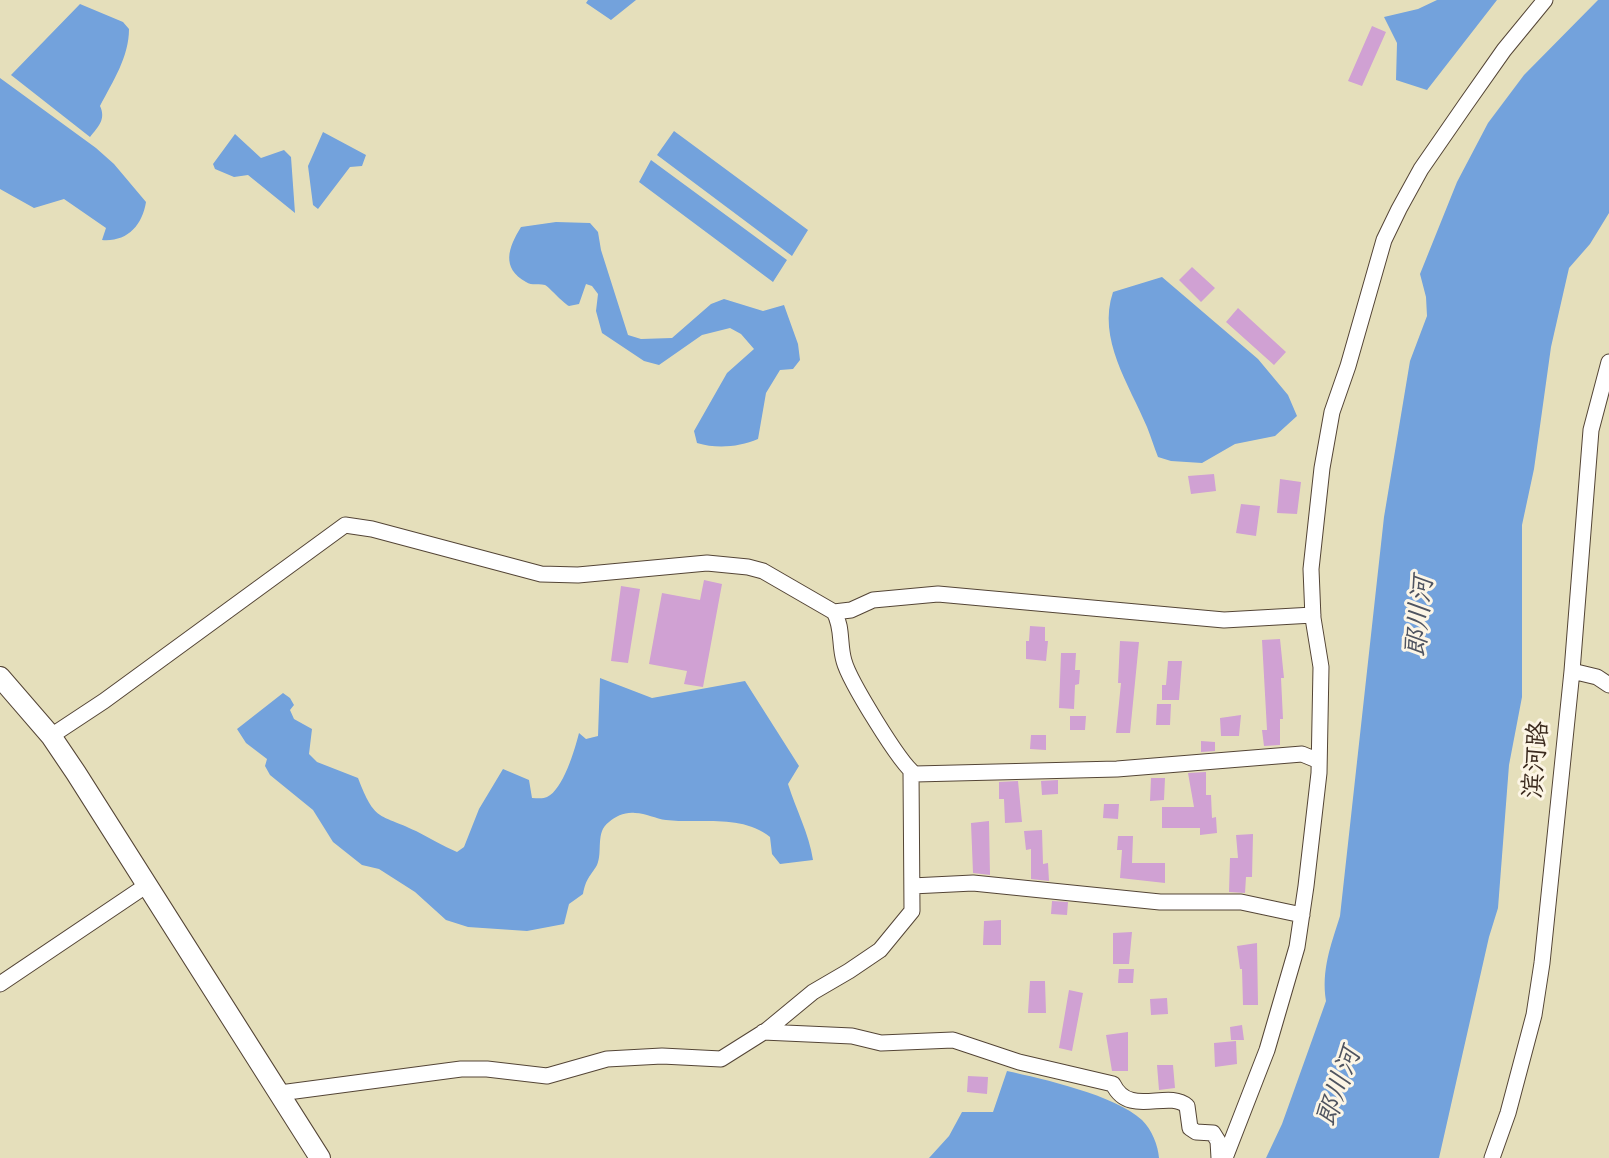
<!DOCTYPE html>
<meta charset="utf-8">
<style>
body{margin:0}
canvas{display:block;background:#e5dfbb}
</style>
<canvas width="1609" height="1158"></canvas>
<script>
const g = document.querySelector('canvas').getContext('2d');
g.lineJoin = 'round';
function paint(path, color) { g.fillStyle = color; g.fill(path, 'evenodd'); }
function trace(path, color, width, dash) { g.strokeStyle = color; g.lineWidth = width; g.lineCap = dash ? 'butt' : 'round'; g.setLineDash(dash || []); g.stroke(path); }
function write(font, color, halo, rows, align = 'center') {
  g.font = font + ' "Indie Flower","LXGW WenKai TC",sans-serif'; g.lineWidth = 6; g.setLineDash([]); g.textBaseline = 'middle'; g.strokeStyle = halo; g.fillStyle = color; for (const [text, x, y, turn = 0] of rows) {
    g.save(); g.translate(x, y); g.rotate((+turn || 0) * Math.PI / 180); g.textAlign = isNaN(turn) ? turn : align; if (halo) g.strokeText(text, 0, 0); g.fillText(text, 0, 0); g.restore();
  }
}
const water = new Path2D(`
 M 588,0 L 636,0 L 611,20 L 586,3 Z
 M 1437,0 L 1497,0 L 1427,90 L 1396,80 L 1397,43 L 1384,17 L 1418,9 Z
 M 1598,0 L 1609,0 L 1609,213 L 1590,244 L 1569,268 L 1551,347 L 1534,469 L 1522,525 L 1522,697 L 1509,765 L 1498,908 L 1489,937 L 1439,1158 L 1266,1158 L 1282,1124 L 1326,1001 C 1321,970 1331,945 1340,916 L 1384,517 L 1410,361 L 1427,316 L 1426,297 L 1420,274 L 1457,182 L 1488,123 L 1524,75 Z
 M 80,4 L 123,22 L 129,29 C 129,57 113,81 100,106 C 106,119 99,126 90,137 L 11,75 Z
 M 0,78 L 96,148 L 114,164 L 146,202 C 142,226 127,242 102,240 L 106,228 L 64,199 L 34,208 L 0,189 Z
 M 674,131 L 808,230 L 792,256 L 657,155 Z
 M 323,132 L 366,155 L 362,166 L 350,167 L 318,209 L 313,205 L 308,166 Z
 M 235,134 L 261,158 L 284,150 L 291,157 L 295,213 L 248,175 L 234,177 L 215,169 L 213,164 Z
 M 651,160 L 787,260 L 773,282 L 639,182 Z
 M 556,222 L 590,223 L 598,232 L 601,250 L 628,335 L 641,339 L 672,338 L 711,304 L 724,299 L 763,311 L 784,305 L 798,344 L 800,360 L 793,369 L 780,370 L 766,393 L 758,439 C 739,447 717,449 697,443 L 694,431 L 727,373 L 754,349 L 741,334 L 730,328 L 702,335 L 659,365 L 644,361 L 602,333 L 596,311 L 598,294 L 592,286 L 586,284 L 579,304 L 569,306 C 562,302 549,287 545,285 C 539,283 532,286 526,282 C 501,268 508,248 521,227 Z
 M 1162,277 L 1258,359 L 1288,395 L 1297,416 L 1275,436 L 1235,444 L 1202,463 L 1171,461 L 1158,457 C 1154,447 1151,437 1147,427 C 1129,384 1097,339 1113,292 Z
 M 600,678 L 652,698 L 745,681 L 799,766 L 788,784 C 796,810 809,833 813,860 L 780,864 L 772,854 L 770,837 C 741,814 701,824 666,820 C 656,819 646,813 635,813 C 625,812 616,816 609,822 C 595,832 603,852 597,865 C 590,877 586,878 583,894 L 569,904 L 564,924 L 527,931 L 468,927 L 446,920 L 415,892 L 379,869 L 362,865 L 333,842 L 313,810 L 270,775 L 265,766 L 267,759 L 246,743 L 237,729 L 283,693 L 290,698 L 294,705 L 290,710 L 294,719 L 312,729 L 309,754 L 317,762 L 358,778 C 375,822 378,813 416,831 C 430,838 443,846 457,852 L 464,847 L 479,809 L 503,769 L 529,780 L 532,798 C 537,798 543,799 547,797 C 563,790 575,749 579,733 L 586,739 L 598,736 Z
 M 1007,1071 C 1043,1079 1115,1095 1142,1120 C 1152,1130 1158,1145 1159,1158 L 929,1158 L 949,1136 L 962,1112 L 993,1112 Z`);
const building = new Path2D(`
 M 1372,26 L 1386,32 L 1362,86 L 1348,81 Z
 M 1192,267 L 1215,288 L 1201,302 L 1179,280 Z
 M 1238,308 L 1286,352 L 1274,365 L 1226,322 Z
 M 1214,474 L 1216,491 L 1191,494 L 1188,476 Z
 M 1280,479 L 1301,482 L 1297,514 L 1277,513 Z
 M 1241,504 L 1260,506 L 1256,536 L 1236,533 Z
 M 704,580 L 722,584 L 703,687 L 684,684 L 687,671 L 649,664 L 662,593 L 700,600 Z
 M 621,586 L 640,589 L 628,663 L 611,661 Z
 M 1030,626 L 1045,627 L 1045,641 L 1048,641 L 1046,661 L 1026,659 L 1026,641 L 1029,641 Z
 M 1280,639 L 1284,678 L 1281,678 L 1283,719 L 1280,719 L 1280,745 L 1264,746 L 1262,730 L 1267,730 L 1262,640 Z
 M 1120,641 L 1139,642 L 1130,733 L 1116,733 L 1121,683 L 1118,683 Z
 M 1061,653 L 1076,653 L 1075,670 L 1080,670 L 1079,684 L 1075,685 L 1074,709 L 1059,708 Z
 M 1168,661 L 1182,661 L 1179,700 L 1162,700 L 1162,685 L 1166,685 Z
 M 1157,704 L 1171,704 L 1170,725 L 1156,725 Z
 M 1241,715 L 1239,736 L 1221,736 L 1220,718 Z
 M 1070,716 L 1086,716 L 1085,730 L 1070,730 Z
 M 1031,735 L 1046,735 L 1046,750 L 1030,749 Z
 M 1201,741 L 1215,742 L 1215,751 L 1201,752 Z
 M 1206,772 L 1206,795 L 1211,795 L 1212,818 L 1216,817 L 1217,833 L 1200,835 L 1200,828 L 1162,828 L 1162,807 L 1194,807 L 1188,773 Z
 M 1151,778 L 1165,778 L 1164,800 L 1150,801 Z
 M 1058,780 L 1058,794 L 1042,795 L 1041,781 Z
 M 1018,781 L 1022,822 L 1005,823 L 1004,799 L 999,799 L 999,782 Z
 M 1104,804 L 1119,804 L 1118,819 L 1103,818 Z
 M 989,821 L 990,875 L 973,873 L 971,823 Z
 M 1042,830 L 1043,864 L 1048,863 L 1049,881 L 1031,879 L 1031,849 L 1026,850 L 1024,831 Z
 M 1253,834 L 1252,877 L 1246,877 L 1245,893 L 1229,892 L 1230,858 L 1238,858 L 1236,835 Z
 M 1118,836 L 1133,836 L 1132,863 L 1165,863 L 1165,883 L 1120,878 L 1122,850 L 1117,850 Z
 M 1052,901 L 1068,902 L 1067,915 L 1051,914 Z
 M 1001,920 L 1001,945 L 983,945 L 984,921 Z
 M 1132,932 L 1129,964 L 1113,964 L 1113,933 Z
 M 1257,943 L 1258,1005 L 1243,1005 L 1242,969 L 1240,969 L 1237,946 Z
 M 1119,969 L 1134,969 L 1133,983 L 1118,983 Z
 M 1030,981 L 1045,981 L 1046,1013 L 1028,1013 Z
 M 1069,990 L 1083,993 L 1072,1051 L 1059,1048 Z
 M 1167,998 L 1168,1014 L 1151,1015 L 1150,999 Z
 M 1242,1025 L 1244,1040 L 1231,1040 L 1230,1027 Z
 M 1128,1032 L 1128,1071 L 1112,1071 L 1106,1035 Z
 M 1236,1041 L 1237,1064 L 1215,1067 L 1214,1043 Z
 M 1157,1065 L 1173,1065 L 1175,1088 L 1159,1090 Z
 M 968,1076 L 988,1077 L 987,1094 L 967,1092 Z`);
const minor = new Path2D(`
 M 834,612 C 843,627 839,645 844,661 C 849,680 900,764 915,774 L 1117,769 L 1302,754 L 1319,761
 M 1572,671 L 1597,677 L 1609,685
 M 51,736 L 104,701 L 345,525 L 372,529 L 541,574 L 578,575 L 707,563 L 748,567 L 763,571 L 834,612 L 851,610 L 873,600 L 938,594 L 1224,620 L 1313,615
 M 912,886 L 973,883 L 1160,902 L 1241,902 L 1302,915
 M 0,984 L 147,885
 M 763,1032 L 852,1036 L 881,1043 L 953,1040 L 1019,1062 L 1113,1084 C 1129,1118 1168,1089 1187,1106 L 1190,1128 L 1196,1132 L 1213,1133 L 1218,1141 L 1219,1158
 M 280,1093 L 461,1069 L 487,1069 L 547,1076 L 607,1059 L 662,1056 L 721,1059 L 767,1030 L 813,992 L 849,971 L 880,950 L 912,911 L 911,771
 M 1225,1158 L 1267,1050 L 1297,947 L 1306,886 L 1319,773 L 1321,667 L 1313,618 L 1311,569 L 1322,468 L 1332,412 L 1348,366 L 1384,240 L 1399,209 L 1421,169 L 1466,104 L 1504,50 L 1545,0
 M 1492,1158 L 1508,1113 L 1534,1015 L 1542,963 L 1572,671 L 1591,430 L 1609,362`);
const major = new Path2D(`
 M 0,677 L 51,736 L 76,773 L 320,1158`);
const streetNames = [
 ["滨河路",1539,760,-85]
];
const waterNames = [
 ["郎川河",1423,617,-84],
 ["郎川河",1342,1088,-70]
];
paint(water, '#73a2dc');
paint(building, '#d0a1d3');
trace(minor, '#544536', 17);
trace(major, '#544536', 22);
trace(minor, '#fff', 15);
trace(major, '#fff', 20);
write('26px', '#3b2a1e', '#fcf5e5', streetNames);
write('italic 27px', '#4f5460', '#fcf5e5', waterNames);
</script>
